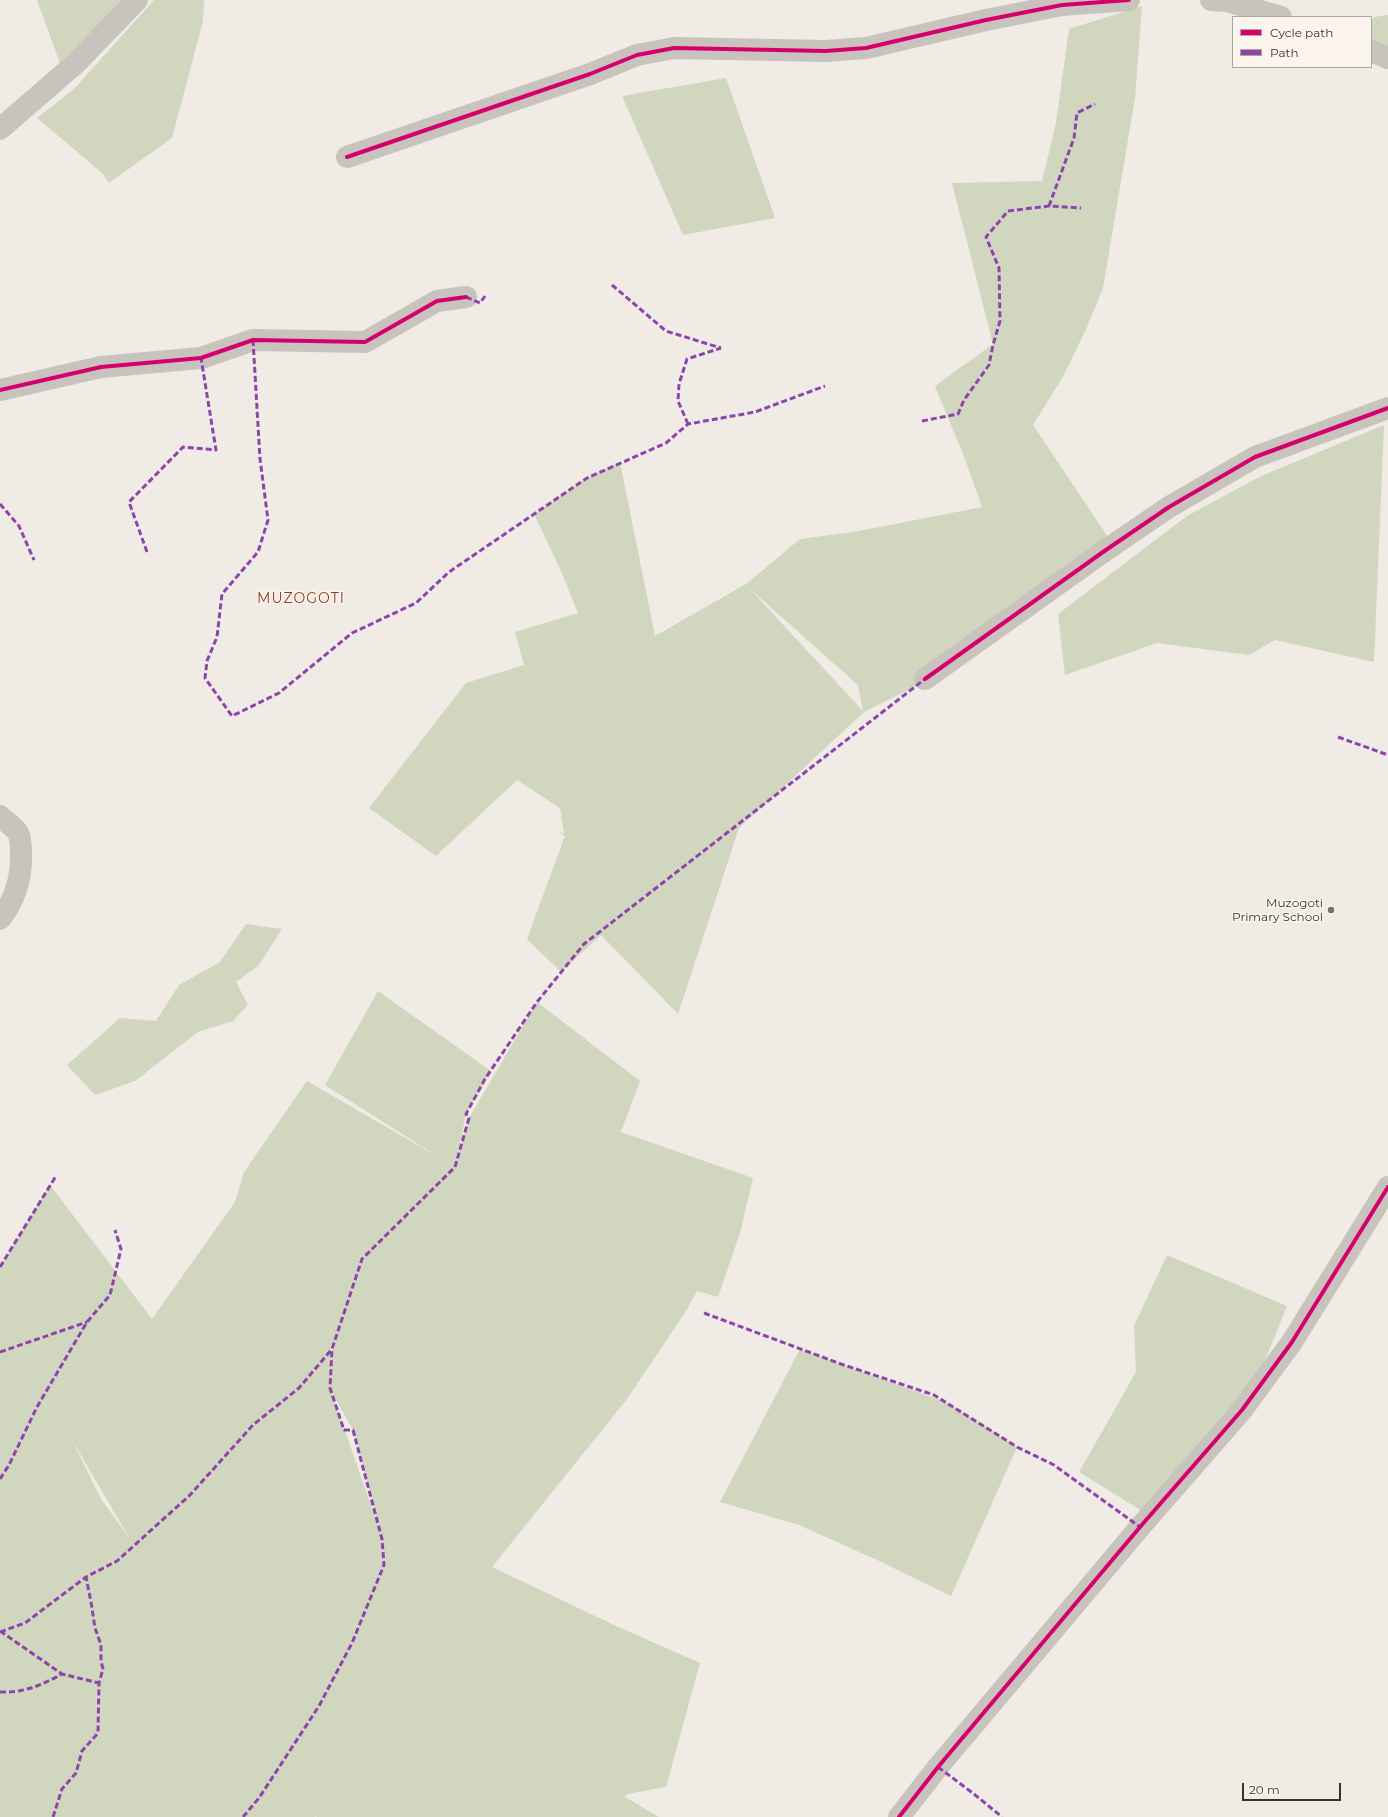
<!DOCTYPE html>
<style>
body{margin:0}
#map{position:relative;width:1388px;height:1817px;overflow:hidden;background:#f0ebe5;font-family:Montserrat,sans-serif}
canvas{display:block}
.legend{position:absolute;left:1232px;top:16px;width:140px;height:52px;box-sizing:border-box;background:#fbf5ee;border:1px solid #aea6a0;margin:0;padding:5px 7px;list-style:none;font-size:12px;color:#3b302b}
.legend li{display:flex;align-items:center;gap:8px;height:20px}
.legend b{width:20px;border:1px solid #aea6a0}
.scale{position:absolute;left:1242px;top:1783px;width:99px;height:18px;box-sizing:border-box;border:2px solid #3b302b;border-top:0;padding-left:5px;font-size:12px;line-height:14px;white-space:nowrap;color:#3b302b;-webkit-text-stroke:3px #fbf5ee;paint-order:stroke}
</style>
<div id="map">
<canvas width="1388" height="1817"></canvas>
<ul class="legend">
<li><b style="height:5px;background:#d6006c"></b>Cycle path</li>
<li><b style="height:5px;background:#8e44ad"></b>Path</li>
</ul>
<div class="scale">20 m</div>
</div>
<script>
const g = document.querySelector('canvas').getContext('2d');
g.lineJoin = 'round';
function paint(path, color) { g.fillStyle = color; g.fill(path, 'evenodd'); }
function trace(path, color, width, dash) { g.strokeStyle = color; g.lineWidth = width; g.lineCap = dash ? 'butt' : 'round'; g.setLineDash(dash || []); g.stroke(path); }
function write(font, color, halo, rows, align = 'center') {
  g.font = font + ' Montserrat,sans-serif'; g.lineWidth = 3; g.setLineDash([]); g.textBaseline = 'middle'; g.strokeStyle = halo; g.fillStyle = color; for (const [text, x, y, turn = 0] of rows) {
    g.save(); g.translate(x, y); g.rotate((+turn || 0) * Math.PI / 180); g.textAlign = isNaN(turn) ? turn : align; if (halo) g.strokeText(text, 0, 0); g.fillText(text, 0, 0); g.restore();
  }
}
const green = new Path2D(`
 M 37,0 L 127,0 L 62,69 Z
 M 154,0 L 204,0 L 203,21 L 172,138 L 109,183 L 102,173 L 37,118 L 74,89 Z
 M 1142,6 L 1135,98 L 1103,288 L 1087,327 L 1064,375 L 1033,425 L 1114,546 L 941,674 L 864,712 L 739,828 L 678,1014 L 601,935 L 561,972 L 527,939 L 565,836 L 555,830 L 564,834 L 560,808 L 517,780 L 436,856 L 369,808 L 466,683 L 524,665 L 515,632 L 578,613 L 561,571 L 534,514 L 587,478 L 620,462 L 655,636 L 746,584 L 800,539 L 854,532 L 982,507 L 965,459 L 935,386 L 993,344 L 952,183 L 1042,181 L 1056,123 L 1069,29 ZM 750,589 L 858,685 L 863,711 Z
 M 1388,15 L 1388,57 L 1371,43 L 1371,21 L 1374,17 Z
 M 726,78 L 775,218 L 683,235 L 622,96 Z
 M 1384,425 L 1374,662 L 1275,640 L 1249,655 L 1157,643 L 1065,675 L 1058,614 L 1187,516 L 1261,476 Z
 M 246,924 L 282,929 L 259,965 L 236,982 L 248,1005 L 233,1021 L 198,1032 L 135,1081 L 95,1095 L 67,1065 L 120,1018 L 156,1021 L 179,985 L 220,962 Z
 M 378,991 L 491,1071 L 466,1114 L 457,1158 L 469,1118 L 537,1002 L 640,1081 L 621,1132 L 753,1178 L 740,1233 L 718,1297 L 697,1291 L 688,1308 L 627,1399 L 492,1567 L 614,1625 L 700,1663 L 666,1787 L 627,1794 L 625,1797 L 659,1817 L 316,1817 L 317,1813 L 315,1817 L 0,1817 L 0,1267 L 50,1185 L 152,1319 L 235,1202 L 244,1172 L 307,1081 L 440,1158 L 325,1085 ZM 331,1391 L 353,1430 L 380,1531 ZM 72,1440 L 130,1539 L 101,1499 Z
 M 1167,1255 L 1287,1306 L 1254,1388 L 1142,1511 L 1079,1472 L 1136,1372 L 1134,1326 Z
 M 800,1349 L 948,1403 L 1017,1447 L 951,1596 L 877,1560 L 799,1525 L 720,1502 Z`);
const street = new Path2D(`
 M 1211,0 L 1227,1 L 1281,17
 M 1371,51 L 1388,58
 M 0,129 L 75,64 L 137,0
 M 347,157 L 590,74 L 637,55 L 674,48 L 826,51 L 866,48 L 986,20 L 1062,5 L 1129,0
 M 0,390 L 101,367 L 201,358 L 253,340 L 365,342 L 437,301 L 466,297
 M 925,679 L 1103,552 L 1169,507 L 1255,457 L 1388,408
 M 0,816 C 5,821 15,827 18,833 C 21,838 21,846 21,852 C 22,877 16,899 0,919
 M 899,1817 L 938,1767 L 1140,1527 L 1242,1410 L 1292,1342 L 1388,1187`);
const quiet = new Path2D(`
 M 1049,206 L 1074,138 L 1077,113 L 1095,104
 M 612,285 L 666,331 L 721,348
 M 466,297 L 480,303 L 485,296
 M 253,340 L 260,459 L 268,520 L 258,552 L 222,594 L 217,637 L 207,661 L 205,678 L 232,716 L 279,693 L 352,633 L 416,603 L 449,572 L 587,478 L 666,443 L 688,424 L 755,412 L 825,386
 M 922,421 L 958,414 L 964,400 L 989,365 L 993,345 L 1000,321 L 999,268 L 986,237 L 1008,211 L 1049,206 L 1081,208
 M 688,424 L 678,401 L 679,384 L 687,359 L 721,348
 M 0,504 L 19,526 L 34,560
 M 147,552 L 129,502 L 183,447 L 216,450 L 201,358
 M 1338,737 L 1388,755
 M 0,1267 L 56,1176
 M 704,1313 L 841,1364 L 934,1395 L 1017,1447 L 1054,1465 L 1140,1527
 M 0,1352 L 87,1322
 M 0,1479 L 9,1465 L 37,1407 L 87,1322 L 110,1295 L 121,1249 L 115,1230
 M 0,1631 L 62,1674
 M 0,1632 L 25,1623 L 86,1577 L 117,1561 L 190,1495 L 253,1425 L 299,1388 L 332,1349
 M 0,1692 C 24,1693 42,1685 62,1674 L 99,1683
 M 938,1767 L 974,1794 L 1002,1817
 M 53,1817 L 62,1789 L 76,1773 L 82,1751 L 98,1733 L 99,1683 L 103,1669 L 101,1661 L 101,1645 L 95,1628 L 91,1602 L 86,1577
 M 243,1817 L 259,1798 L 319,1706 L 352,1643 L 384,1565 L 382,1539 L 353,1430 L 344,1430 L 330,1388 L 332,1349 L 362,1259 L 455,1167 L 469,1118 L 466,1114 L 485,1079 L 537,1002 L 584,944 L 925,679`);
const cycleway = new Path2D(`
 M 347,157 L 590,74 L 637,55 L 674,48 L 826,51 L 866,48 L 986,20 L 1062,5 L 1129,0
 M 0,390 L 101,367 L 201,358 L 253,340 L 365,342 L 437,301 L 466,297
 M 925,679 L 1103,552 L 1169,507 L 1255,457 L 1388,408
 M 899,1817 L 938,1767 L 1140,1527 L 1242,1410 L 1292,1342 L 1388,1187`);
const markers = [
 [1331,910,4,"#7a716c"]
];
const poiNames = [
 ["Muzogoti",1323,903],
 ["Primary School",1323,917]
];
const quarterNames = [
 ["MUZOGOTI",301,599]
];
paint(green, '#d1d6bf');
trace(street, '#c9c3be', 22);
trace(quiet, '#8e44ad', 3, [6, 3]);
trace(cycleway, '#d6006c', 4);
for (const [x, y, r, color] of markers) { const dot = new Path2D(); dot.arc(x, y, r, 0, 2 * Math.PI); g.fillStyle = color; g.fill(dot); trace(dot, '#fbf5ee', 1.5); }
write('12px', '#3b302b', '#fbf5ee', poiNames, 'right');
g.letterSpacing = '1px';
write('14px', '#8c3b22', '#fbf5ee', quarterNames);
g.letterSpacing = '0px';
</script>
